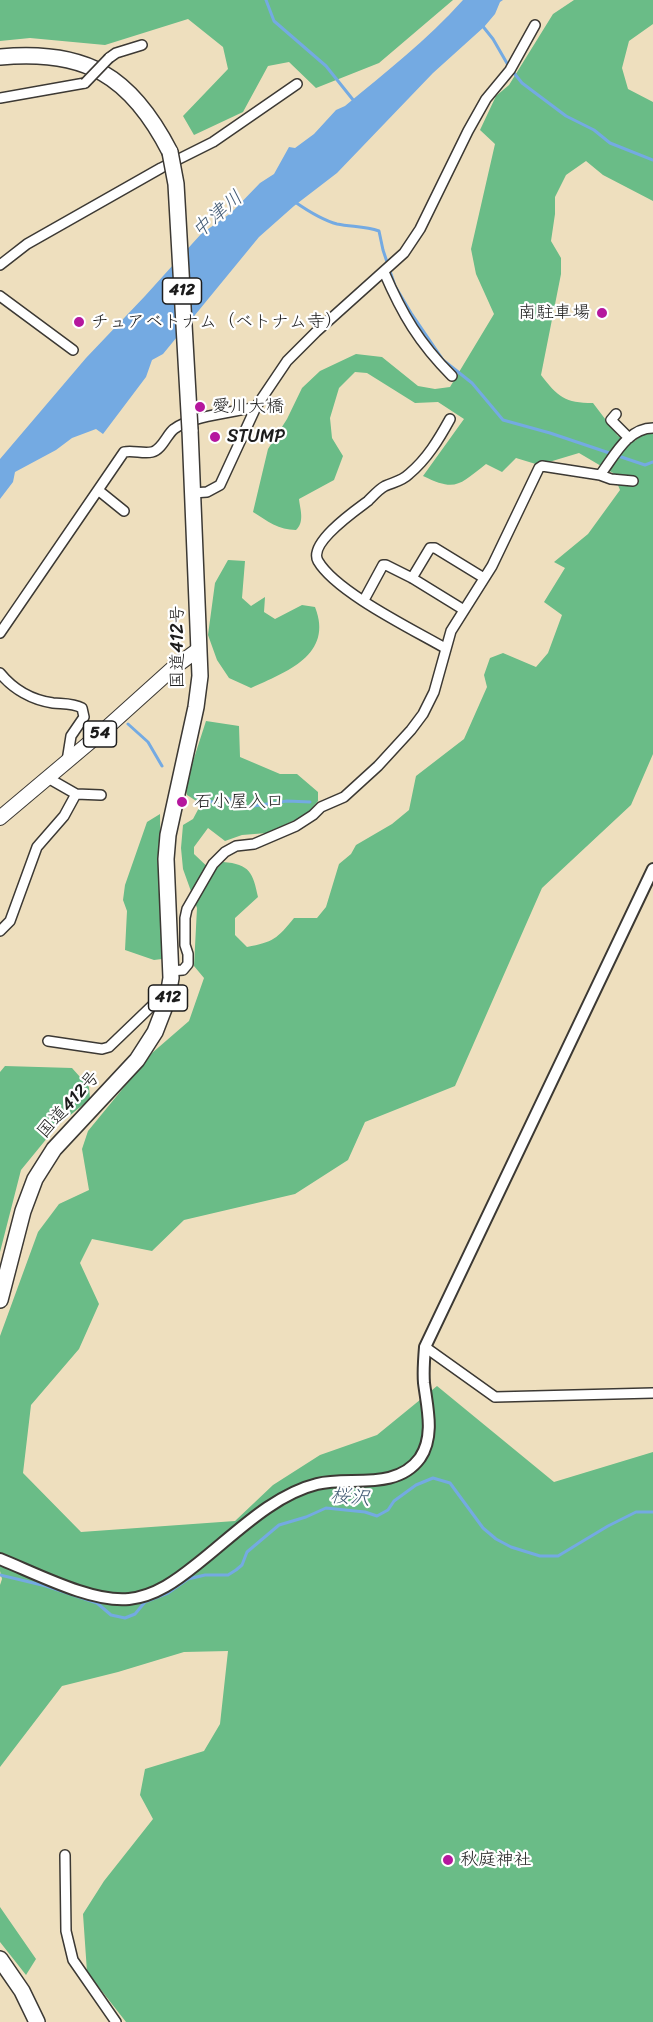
<!DOCTYPE html>
<meta charset="utf-8">
<style>
body{margin:0}
canvas{display:block;background:#eedfbe}
</style>
<canvas width="653" height="2022"></canvas>
<script>
const g = document.querySelector('canvas').getContext('2d');
g.lineJoin = 'round';
function paint(path, color) { g.fillStyle = color; g.fill(path, 'evenodd'); }
function trace(path, color, width, dash) { g.strokeStyle = color; g.lineWidth = width; g.lineCap = dash ? 'butt' : 'round'; g.setLineDash(dash || []); g.stroke(path); }
function write(font, color, halo, rows, align = 'center') {
  g.font = font + ' Sriracha,"Klee One",sans-serif'; g.lineWidth = 4.5; g.setLineDash([]); g.textBaseline = 'middle'; g.strokeStyle = halo; g.fillStyle = color; for (const [text, x, y, turn = 0] of rows) {
    g.save(); g.translate(x, y); g.rotate((+turn || 0) * Math.PI / 180); g.textAlign = isNaN(turn) ? turn : align; if (halo) g.strokeText(text, 0, 0); g.fillText(text, 0, 0); g.restore();
  }
}
const forest = new Path2D(`
 M 0,0 L 453,0 L 379,63 L 316,88 L 289,62 L 268,66 L 243,112 L 194,135 L 183,116 L 228,69 L 223,47 L 188,19 L 105,45 L 30,38 L 0,41 Z
 M 574,0 L 653,0 L 653,24 L 629,41 L 622,68 L 628,89 L 653,102 L 653,201 L 603,175 L 586,161 L 566,175 L 555,197 L 555,214 L 551,241 L 561,258 L 561,274 L 541,375 C 558,397 565,403 593,403 L 618,436 L 635,441 L 643,433 L 653,433 L 653,754 L 631,805 L 542,888 L 455,1086 L 365,1122 L 348,1160 L 295,1194 L 184,1220 L 152,1251 L 92,1239 L 80,1263 L 99,1304 L 79,1349 L 31,1405 L 23,1473 L 81,1532 L 235,1521 L 273,1485 L 320,1455 L 377,1435 L 437,1386 L 554,1482 L 653,1452 L 653,2022 L 126,2022 L 87,1972 L 83,1914 L 104,1881 L 153,1819 L 140,1795 L 145,1769 L 204,1751 L 220,1724 L 228,1651 L 184,1652 L 118,1672 L 62,1686 L 0,1767 L 0,1585 L 2,1579 L 0,1571 L 0,1336 L 38,1232 L 59,1204 L 89,1190 L 82,1149 L 88,1131 L 152,1053 L 189,1021 L 204,978 L 194,966 L 197,908 L 183,869 L 181,848 L 183,825 L 193,819 L 201,804 L 187,795 L 185,786 L 206,721 L 239,726 L 240,757 L 280,774 L 297,774 L 318,792 L 318,801 L 306,815 L 267,833 L 242,835 L 225,841 L 208,828 L 194,847 L 194,854 L 213,872 L 223,862 C 250,864 253,873 258,897 L 235,918 L 235,935 L 247,947 C 273,942 277,939 294,918 L 317,918 L 326,907 L 339,864 L 351,854 L 356,845 L 392,824 L 409,810 L 416,776 L 464,739 L 487,687 L 484,675 L 490,658 L 503,653 L 536,667 L 548,653 L 562,615 L 544,602 L 565,568 L 554,562 L 588,534 L 620,490 L 613,473 L 579,453 L 539,465 L 516,458 L 502,472 L 486,464 C 459,485 456,492 423,476 L 464,419 L 438,402 L 415,403 L 367,373 L 355,372 L 339,388 L 330,418 L 332,438 L 343,456 L 334,480 L 299,499 C 300,509 305,522 296,530 C 279,530 267,521 253,512 L 268,449 L 287,419 L 302,388 L 320,371 L 356,354 L 382,357 L 418,386 L 435,389 L 450,387 L 494,314 L 476,274 L 471,249 L 495,144 L 480,130 L 496,96 L 509,85 L 553,14 Z
 M 228,560 L 245,561 L 242,598 L 251,606 L 265,597 L 264,612 L 275,619 L 302,605 L 315,607 C 334,655 286,672 251,688 L 229,678 L 217,660 L 208,635 L 215,583 Z
 M 160,814 L 162,959 L 154,960 L 125,950 L 127,911 L 123,900 L 125,885 L 147,822 Z
 M 5,1066 L 72,1068 L 89,1087 L 90,1099 L 57,1126 L 21,1170 L 0,1252 L 0,1072 Z
 M 0,1907 L 36,1959 L 26,1975 L 0,1942 Z`);
const water = new Path2D(`
 M 463,0 L 503,0 L 500,2 L 495,14 L 484,27 L 433,73 L 337,173 L 294,206 L 259,237 L 163,354 L 152,360 L 146,377 L 103,434 L 96,429 L 72,438 L 56,450 L 15,472 L 13,482 L 0,499 L 0,459 L 86,358 L 145,296 L 201,234 L 231,213 L 260,183 L 274,174 L 289,147 L 295,148 L 314,134 L 336,110 L 345,106 C 386,72 427,40 463,0 Z`);
const stream = new Path2D(`
 M 266,0 L 274,21 L 326,66 L 354,101
 M 481,24 L 493,39 L 508,65
 M 514,73 L 522,83 L 566,116 L 594,130 L 610,143 L 653,160
 M 295,202 C 308,211 322,220 337,224 C 352,227 365,226 379,231 L 383,250 L 395,286 L 411,313 L 443,360 L 472,383 L 503,420 L 550,433 L 645,465 L 653,462
 M 128,724 L 148,742 L 162,766
 M 195,796 C 206,801 215,806 225,797 L 247,807 L 287,801 L 310,802
 M 0,1575 L 46,1586 L 97,1603 L 111,1615 L 125,1618 L 135,1614 L 145,1602 L 168,1593 L 188,1579 L 205,1575 L 228,1575 L 236,1570 L 242,1565 L 247,1552 L 279,1525 L 306,1517 L 326,1508 L 365,1512 L 377,1516 L 388,1510 L 394,1501 L 416,1485 L 433,1478 L 450,1483 L 483,1528 L 496,1539 L 511,1547 L 540,1556 L 558,1556 L 608,1526 L 636,1512 L 653,1512`);
const minor = new Path2D(`
 M 109,58 L 116,53 L 142,45
 M 0,98 L 85,83
 M 0,265 L 27,244 L 161,168 L 213,142 L 297,84
 M 384,272 C 402,314 419,343 452,376
 M 0,296 L 73,350
 M 616,414 L 611,420 L 629,438
 M 600,475 C 614,457 627,428 653,428
 M 98,490 L 124,511
 M 193,493 L 207,492 L 220,485 L 256,407 L 287,361 L 316,332 L 404,253 L 420,229 L 468,131 L 486,99 L 510,70 L 535,25
 M 412,578 L 430,548 L 435,548 L 484,578
 M 364,600 L 383,565 L 386,565 L 412,578 L 464,610
 M 0,633 L 124,452 C 133,450 143,454 152,452 C 162,450 167,434 174,429 C 191,416 235,412 256,407
 M 445,648 C 412,629 336,592 318,561 C 308,543 356,510 368,501 C 373,496 379,489 385,486 C 394,482 402,481 409,474 C 427,459 439,439 450,419
 M 0,673 C 13,689 32,700 53,703 C 63,704 73,703 82,708 L 84,717 L 71,736 L 67,761
 M 48,778 L 76,794 L 101,795
 M 0,931 L 10,921 L 37,847 L 64,816 L 76,794
 M 170,971 L 183,970 L 188,964 L 188,954 L 185,945 L 185,918 L 187,909 L 213,864 L 225,852 L 236,846 L 254,844 L 296,826 L 313,815 L 321,807 L 344,797 L 378,766 L 411,730 L 423,714 L 434,692 L 451,631 L 492,566 L 539,468 L 542,466 L 600,475 L 611,479 L 633,481
 M 48,1041 L 102,1049 L 109,1047 L 159,999 L 167,1001
 M 425,1347 L 495,1397 L 653,1393
 M 65,1855 L 66,1931 L 73,1960 L 116,2022`);
const tertiary = new Path2D(`
 M 0,1559 C 35,1573 92,1603 129,1599 C 156,1596 177,1580 197,1564 C 233,1536 272,1495 317,1484 C 350,1476 396,1491 420,1458 C 435,1436 427,1407 424,1383 C 423,1371 424,1359 425,1347 L 653,869`);
const primary = new Path2D(`
 M 0,818 L 102,732 L 172,669 L 199,649`);
const trunk = new Path2D(`
 M 0,57 C 86,49 131,76 170,152
 M 0,1300 L 23,1211 L 35,1179 L 54,1149 L 137,1060 L 155,1032 L 167,1001 L 171,978 L 166,859 L 168,835 L 196,707 L 200,676 L 190,430
 M 0,1959 L 22,1991 L 37,2022`);
const minorBridge = new Path2D(`
 M 85,83 L 109,58`);
const trunkBridge = new Path2D(`
 M 170,152 L 176,184 L 190,430`);
const markers = [
 [602,313,6,"#b5179e"],
 [79,322,6,"#b5179e"],
 [200,407,6,"#b5179e"],
 [215,437,6,"#b5179e"],
 [182,802,6,"#b5179e"],
 [448,1860,6,"#b5179e"]
];
const shields = [
 [182,291,39],
 [100,734,33],
 [168,998,39]
];
const shieldNames = [
 ["412",182,291],
 ["54",100,734],
 ["412",168,998]
];
const poiNames = [
 ["南駐車場",590,313,"right"],
 ["チュアベトナム（ベトナム寺）",91,322],
 ["愛川大橋",212,407],
 ["STUMP",227,437],
 ["石小屋入口",194,802],
 ["秋庭神社",460,1860]
];
const streetNames = [
 ["国道412号",178,647,-90],
 ["国道412号",69,1105,-48]
];
const waterNames = [
 ["中津川",218,215,-41],
 ["桜沢",350,1498,5]
];
paint(forest, '#6abc87');
paint(water, '#74aae2');
trace(stream, '#74aae2', 3);
trace(minor, '#3c3934', 12);
trace(tertiary, '#3c3934', 14);
trace(primary, '#3c3934', 16);
trace(trunk, '#3c3934', 18);
trace(minor, '#fff', 9);
trace(tertiary, '#fff', 10);
trace(primary, '#fff', 14);
trace(trunk, '#fff', 15);
trace(minorBridge, '#3c3934', 12, []);
trace(trunkBridge, '#3c3934', 18, []);
trace(minorBridge, '#fff', 9);
trace(trunkBridge, '#fff', 15);
for (const [x, y, r, color] of markers) { const dot = new Path2D(); dot.arc(x, y, r, 0, 2 * Math.PI); g.fillStyle = color; g.fill(dot); trace(dot, '#fff', 2); }
for (const [x, y, w] of shields) { const box = new Path2D(); box.roundRect(x - w / 2, y - 13, w, 26, 4.5); g.fillStyle = '#fff'; g.fill(box); trace(box, '#1c1c1c', 1.5); }
write('bold 16px', '#1c1c1c', null, shieldNames);
write('18px', '#1c1c1c', '#fff', poiNames, 'left');
write('18px', '#1c1c1c', '#fff', streetNames);
write('italic 20px', '#445c75', '#fff', waterNames);
</script>
